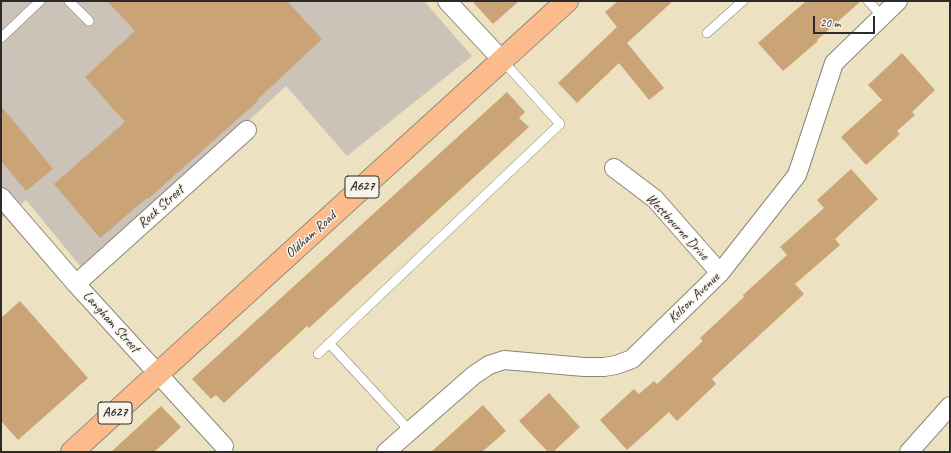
<!DOCTYPE html>
<style>
body{margin:0}
#map{position:relative;width:951px;height:453px;overflow:hidden;background:#ece1c1;font-family:Caveat,sans-serif}
canvas{display:block}
.frame{position:absolute;inset:0;border:2px solid #2b2b2b;pointer-events:none}
.scale{position:absolute;left:813px;top:16px;width:62px;height:18px;box-sizing:border-box;border:2px solid #2b2b2b;border-top:0;padding-left:5px;font-size:12px;line-height:14px;white-space:nowrap;color:#2b2b2b;-webkit-text-stroke:3px #f7f3e8;paint-order:stroke}
</style>
<div id="map">
<canvas width="951" height="453"></canvas>
<div class="frame"></div>
<div class="scale">20 m</div>
</div>
<script>
const g = document.querySelector('canvas').getContext('2d');
g.lineJoin = 'round';
function paint(path, color) { g.fillStyle = color; g.fill(path, 'evenodd'); }
function trace(path, color, width, dash) { g.strokeStyle = color; g.lineWidth = width; g.lineCap = dash ? 'butt' : 'round'; g.setLineDash(dash || []); g.stroke(path); }
function write(font, color, halo, rows, align = 'center') {
  g.font = font + ' Caveat,sans-serif'; g.lineWidth = 3; g.setLineDash([]); g.textBaseline = 'middle'; g.strokeStyle = halo; g.fillStyle = color; for (const [text, x, y, turn = 0] of rows) {
    g.save(); g.translate(x, y); g.rotate((+turn || 0) * Math.PI / 180); g.textAlign = isNaN(turn) ? turn : align; if (halo) g.strokeText(text, 0, 0); g.fillText(text, 0, 0); g.restore();
  }
}
const industrial = new Path2D(`
 M 1,1 L 424,1 L 472,56 L 347,156 L 286,86 L 85,272 L 26,200 L 1,219 Z`);
const building = new Path2D(`
 M 107,1 L 287,1 L 322,39 L 257,100 L 258,101 L 148,199 L 147,198 L 100,238 L 54,184 L 125,122 L 85,77 L 135,31 Z
 M 472,1 L 519,1 L 493,24 Z
 M 618,1 L 673,1 L 627,43 L 664,88 L 649,100 L 619,63 L 577,103 L 558,83 L 617,27 L 605,12 Z
 M 806,1 L 861,1 L 817,40 L 818,41 L 783,71 L 758,43 Z
 M 902,53 L 935,90 L 912,112 L 915,115 L 897,131 L 900,134 L 866,165 L 841,137 L 882,100 L 868,85 Z
 M 507,92 L 525,112 L 519,118 L 529,127 L 309,328 L 307,326 L 224,403 L 216,395 L 211,399 L 192,379 Z
 M 1,106 L 53,169 L 26,191 L 1,161 Z
 M 851,169 L 878,199 L 835,239 L 840,245 L 795,284 L 804,294 L 712,379 L 716,384 L 677,421 L 669,412 L 627,450 L 600,420 L 634,389 L 639,394 L 654,381 L 657,384 L 703,341 L 700,338 L 744,297 L 743,295 L 787,255 L 780,247 L 824,208 L 817,200 Z
 M 20,301 L 88,378 L 18,440 L 1,421 L 1,318 Z
 M 549,393 L 580,427 L 553,452 L 548,452 L 519,421 Z
 M 483,405 L 506,431 L 482,452 L 431,452 Z
 M 161,406 L 181,427 L 163,444 L 154,452 L 111,452 Z`);
const service = new Path2D(`
 M 69,1 L 89,21
 M 868,1 L 882,16
 M 707,33 L 743,1
 M 1,38 L 40,1
 M 329,343 L 410,431
 M 318,354 L 560,124 L 502,60`);
const minor = new Path2D(`
 M 447,1 L 502,60
 M 614,168 L 655,199 L 720,273
 M 1,197 L 76,284 L 224,446
 M 76,284 L 247,130
 M 386,452 L 474,375 L 489,365 L 504,360 L 584,367 L 604,367 L 616,365 L 632,359 L 720,273 L 797,175 L 834,63 L 898,1
 M 909,452 L 950,406`);
const trunk = new Path2D(`
 M 72,452 L 567,1`);
const shields = [
 [362,187,34],
 [115,413,34]
];
const shieldNames = [
 ["A627",362,187],
 ["A627",115,413]
];
const streetNames = [
 ["Rock Street",161,207,-42],
 ["Westbourne Drive",677,227,47],
 ["Oldham Road",311,235,-42],
 ["Kelson Avenue",694,298,-44],
 ["Langham Street",111,322,48]
];
paint(industrial, '#cbc3b8');
paint(building, '#caa476');
trace(service, '#8c8676', 10);
trace(minor, '#8c8676', 20);
trace(trunk, '#8c8676', 24);
trace(service, '#fff', 9);
trace(minor, '#fff', 18);
trace(trunk, '#fbbb8c', 22);
for (const [x, y, w] of shields) { const box = new Path2D(); box.roundRect(x - w / 2, y - 11, w, 22, 3); g.fillStyle = '#f7f3e8'; g.fill(box); trace(box, '#2b2b2b', 1); }
write('bold 13px', '#2b2b2b', null, shieldNames);
write('14px', '#2b2b2b', '#f7f3e8', streetNames);
</script>
